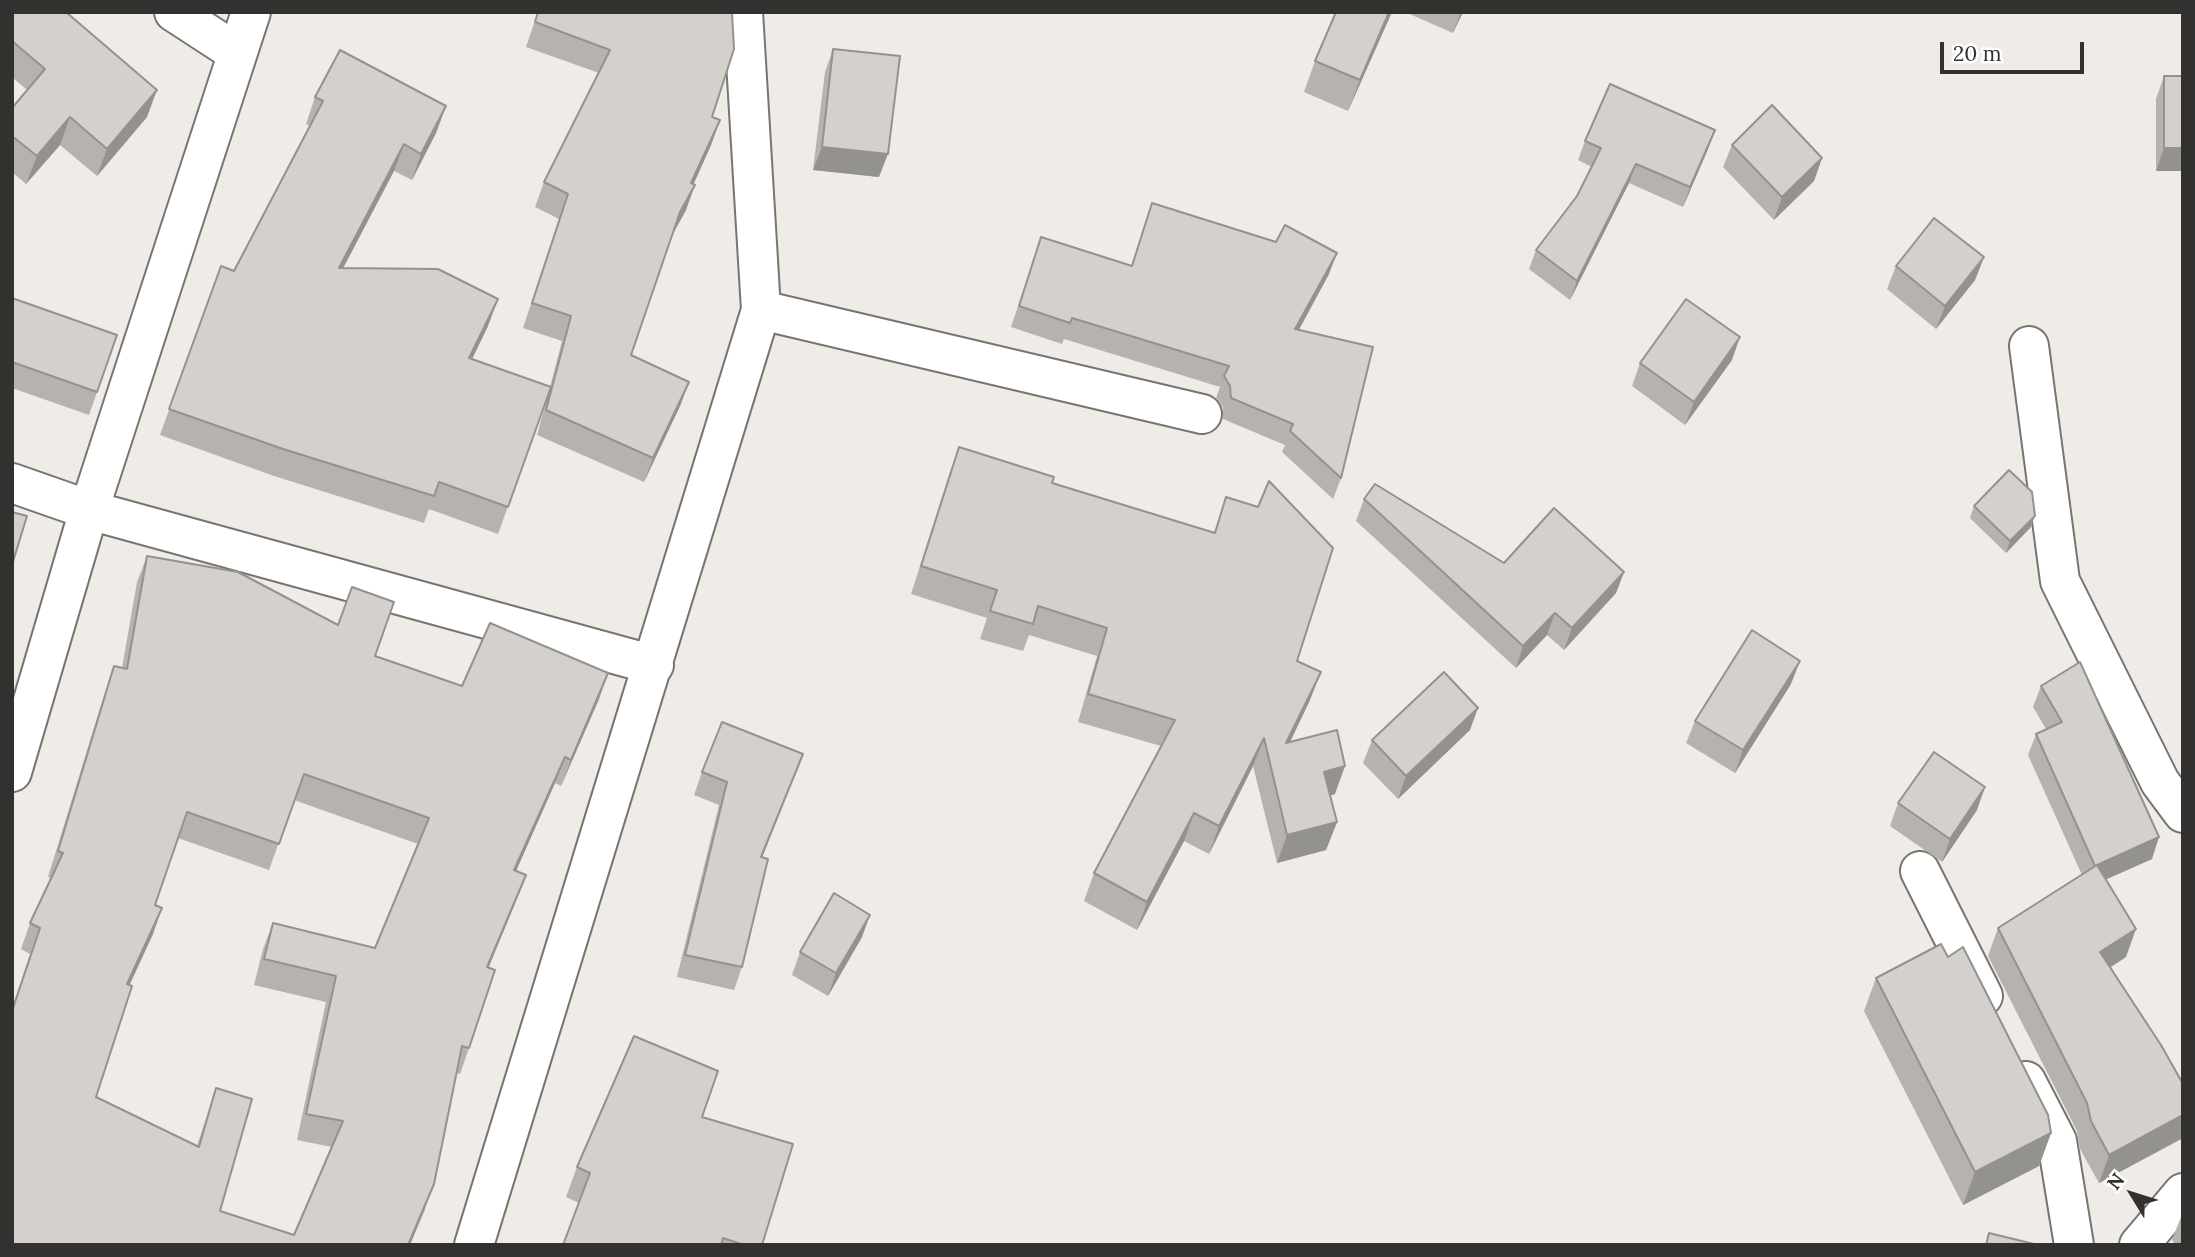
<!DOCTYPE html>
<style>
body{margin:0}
#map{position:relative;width:2195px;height:1257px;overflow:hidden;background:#efebe6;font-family:Lora,serif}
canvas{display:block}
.frame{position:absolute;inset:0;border:14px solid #32312f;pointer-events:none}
.north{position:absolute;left:2097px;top:1159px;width:70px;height:70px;-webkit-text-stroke:5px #fff;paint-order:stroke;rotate:308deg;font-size:19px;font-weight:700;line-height:28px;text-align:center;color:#32312f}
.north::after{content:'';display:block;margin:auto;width:24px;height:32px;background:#32312f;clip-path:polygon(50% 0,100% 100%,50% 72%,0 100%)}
.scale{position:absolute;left:1940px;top:42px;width:144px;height:32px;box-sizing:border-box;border:4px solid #32312f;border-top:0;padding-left:9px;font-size:21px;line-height:24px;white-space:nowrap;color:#32312f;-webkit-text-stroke:5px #fff;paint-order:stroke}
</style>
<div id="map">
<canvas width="2195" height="1257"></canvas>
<div class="frame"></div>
<div class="north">N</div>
<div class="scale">20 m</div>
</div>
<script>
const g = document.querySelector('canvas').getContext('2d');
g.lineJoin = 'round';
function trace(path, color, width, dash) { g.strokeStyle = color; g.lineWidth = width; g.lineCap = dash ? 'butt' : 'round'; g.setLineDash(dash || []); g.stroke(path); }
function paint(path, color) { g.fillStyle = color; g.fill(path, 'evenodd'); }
const street = new Path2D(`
 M 174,12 L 237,53
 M 761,310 L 1202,414
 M 2029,346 L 2060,581 L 2160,782 L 2183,813
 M 12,483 L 89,510 L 654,665
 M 12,772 L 89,510 L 251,12
 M 1920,871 L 1983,996
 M 2026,1081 L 2057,1141 L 2074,1245
 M 474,1245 L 761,310 L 743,12
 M 2139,1245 L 2183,1193`);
const wall = new Path2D(`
 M 12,12 L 147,117 L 97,176 L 60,145 L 26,184 L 12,172 L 12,108 L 27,90 L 12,77 Z
 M 538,12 L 728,12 L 712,117 L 720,120 L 711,145 L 693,184 L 686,210 L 673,234 L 631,355 L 689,382 L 680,406 L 644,482 L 537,435 L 546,402 L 498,534 L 429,509 L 424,523 L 274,476 L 160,435 L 221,266 L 234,271 L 310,126 L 306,124 L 315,97 L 446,106 L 436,133 L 412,180 L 394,171 L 343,268 L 488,326 L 472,359 L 550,387 L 562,341 L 523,328 L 559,219 L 535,207 L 544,182 L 599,73 L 526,47 Z
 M 1392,12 L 1348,111 L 1304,92 L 1315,61 Z
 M 1405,12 L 1463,12 L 1453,33 Z
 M 833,49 L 879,177 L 813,170 L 825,72 Z
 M 2164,76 L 2183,171 L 2156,171 L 2156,99 Z
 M 1585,141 L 1708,149 L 1683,207 L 1629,183 L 1570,300 L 1529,269 L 1536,250 L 1577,196 L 1592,167 L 1578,160 Z
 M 1732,145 L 1822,158 L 1814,181 L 1774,220 L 1723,167 Z
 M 1152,203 L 1329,274 L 1299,329 L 1341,478 L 1333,499 L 1282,452 L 1285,445 L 1223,419 L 1223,407 L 1216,398 L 1220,387 L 1064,339 L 1062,344 L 1011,327 L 1041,237 L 1131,266 Z
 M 1984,257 L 1975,280 L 1936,329 L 1887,289 L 1896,266 Z
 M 12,298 L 117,335 L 89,415 L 12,388 Z
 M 1732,360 L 1685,425 L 1632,386 L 1640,363 Z
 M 959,447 L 1052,483 L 1214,533 L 1226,497 L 1297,661 L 1310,700 L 1290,742 L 1335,794 L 1330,796 L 1337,822 L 1326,850 L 1277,863 L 1253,766 L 1209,854 L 1184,841 L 1137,930 L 1084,901 L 1094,873 L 1161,746 L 1078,722 L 1097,656 L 1029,635 L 1023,651 L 980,639 L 987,618 L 911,594 L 949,475 Z
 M 1364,499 L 1504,563 L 1624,572 L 1616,593 L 1564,650 L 1547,635 L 1516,668 L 1356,521 Z
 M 1974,506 L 2031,527 L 2006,553 L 1970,518 Z
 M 147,556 L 375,656 L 462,686 L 599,699 L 561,786 L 555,783 L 516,870 L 516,901 L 488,968 L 469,1048 L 460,1074 L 457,1073 L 425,1210 L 410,1245 L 12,1245 L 12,1008 L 30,954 L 21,949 L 30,923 L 51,878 L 48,877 L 105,692 L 114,666 L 122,668 L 137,582 ZM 294,800 L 418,844 L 375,948 L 273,923 L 263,949 L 254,985 L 326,1002 L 297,1140 L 332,1147 L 294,1235 L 220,1211 L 216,1088 L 207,1115 L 197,1146 L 96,1097 L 129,985 L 153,934 L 155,905 L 178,838 L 269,870 Z
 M 1791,684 L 1735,773 L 1686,743 L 1695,721 Z
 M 2041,686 L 2152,859 L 2106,879 L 2126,957 L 2111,967 L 2183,1084 L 2183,1138 L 2099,1183 L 2080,1149 L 2077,1131 L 1988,956 L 1998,928 L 2082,875 L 2028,755 L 2036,734 L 2046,729 L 2033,707 Z
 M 1470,730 L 1398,799 L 1363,763 L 1372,740 Z
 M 702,772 L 794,776 L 762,858 L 742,967 L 734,990 L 677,977 L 719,805 L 694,795 Z
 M 1898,803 L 1977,810 L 1942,862 L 1890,826 Z
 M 862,937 L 828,996 L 792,975 L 800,952 Z
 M 1948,957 L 2051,1133 L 2039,1166 L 1963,1205 L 1864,1011 L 1876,978 Z
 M 702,1117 L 762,1245 L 563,1245 L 579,1203 L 566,1197 L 577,1167 Z
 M 2183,1216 L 2183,1245 L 2175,1245 L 2172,1240 L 2181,1217 Z`);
const shadedWall = new Path2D(`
 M 1389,12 L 1392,12 L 1348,111 L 1360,80 Z
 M 1461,12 L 1463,12 L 1453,33 Z
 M 157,90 L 147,117 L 97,176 L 107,149 Z
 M 446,106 L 436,133 L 412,180 L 421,154 Z
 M 70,117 L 60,145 L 26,184 L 37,156 Z
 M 720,120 L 711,145 L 684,206 L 695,185 L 686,210 L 671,237 L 691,183 Z
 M 1715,130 L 1708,149 L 1683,207 L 1690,187 Z
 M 404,144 L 394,171 L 329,295 L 339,268 Z
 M 822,147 L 888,154 L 879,177 L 813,170 Z
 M 2164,148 L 2183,148 L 2183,171 L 2156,171 Z
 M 1822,158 L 1814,181 L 1774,220 L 1782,197 Z
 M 1636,164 L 1629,183 L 1570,300 L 1577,281 Z
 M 1337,253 L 1329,274 L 1288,350 L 1295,329 Z
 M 1984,257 L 1975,280 L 1936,329 L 1945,306 Z
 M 498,299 L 488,326 L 460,384 L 469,358 Z
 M 1740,337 L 1732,360 L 1685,425 L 1694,402 Z
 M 689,382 L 680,406 L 644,482 L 653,458 Z
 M 2035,516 L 2031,527 L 2006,553 L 2010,541 Z
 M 1624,572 L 1616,593 L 1564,650 L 1572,628 Z
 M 1555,613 L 1547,635 L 1516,668 L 1523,646 Z
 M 1800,661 L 1791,684 L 1735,773 L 1743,750 Z
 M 1321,672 L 1310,700 L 1276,771 L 1286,743 Z
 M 608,673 L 599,699 L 561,786 L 571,760 Z
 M 1478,708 L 1470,730 L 1398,799 L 1406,776 Z
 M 1264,738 L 1253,766 L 1209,854 L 1219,826 Z
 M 803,754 L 794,776 L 753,880 L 761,857 Z
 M 565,757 L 555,783 L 505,896 L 514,870 Z
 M 1345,766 L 1335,794 L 1314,800 L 1324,772 Z
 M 1985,787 L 1977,810 L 1942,862 L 1950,839 Z
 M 1194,813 L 1184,841 L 1137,930 L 1147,902 Z
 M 1337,822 L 1326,850 L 1277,863 L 1287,835 Z
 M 2159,837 L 2152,859 L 2087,888 L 2095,866 Z
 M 526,875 L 516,901 L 478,993 L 487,967 Z
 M 162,908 L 153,934 L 118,1010 L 127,984 Z
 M 870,915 L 862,937 L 828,996 L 836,973 Z
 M 2136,929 L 2126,957 L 2090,980 L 2100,952 Z
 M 2183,1115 L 2183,1138 L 2099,1183 L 2109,1155 Z
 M 2051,1133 L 2039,1166 L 1963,1205 L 1975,1172 Z
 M 434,1184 L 410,1245 L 408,1245 Z`);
const building = new Path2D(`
 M 12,12 L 66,12 L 157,90 L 107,149 L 70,117 L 37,156 L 12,136 L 12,108 L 45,69 L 12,41 Z
 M 538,12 L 728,12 L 732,13 L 734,49 L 712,117 L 720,120 L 691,183 L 695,185 L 680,212 L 631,355 L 689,382 L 653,458 L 546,410 L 571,316 L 532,303 L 568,194 L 544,182 L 610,50 L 535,22 Z
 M 1336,12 L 1389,12 L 1360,80 L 1315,61 Z
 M 833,49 L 900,56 L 888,154 L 822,147 Z
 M 340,50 L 446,106 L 421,154 L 404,144 L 339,268 L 438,269 L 498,299 L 469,358 L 551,387 L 508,507 L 439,482 L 434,496 L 283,449 L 169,409 L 221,266 L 234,271 L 323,101 L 315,97 Z
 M 2164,76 L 2183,76 L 2183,148 L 2164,148 Z
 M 1610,84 L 1715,130 L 1690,187 L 1636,164 L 1577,281 L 1536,250 L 1577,196 L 1601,148 L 1585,141 Z
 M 1772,105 L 1822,158 L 1782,197 L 1732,145 Z
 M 1152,203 L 1276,242 L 1285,225 L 1337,253 L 1295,329 L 1373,347 L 1341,478 L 1290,431 L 1293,424 L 1231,398 L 1230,386 L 1224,376 L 1229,366 L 1072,318 L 1070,323 L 1019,306 L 1041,237 L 1132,266 Z
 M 1934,218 L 1984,257 L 1945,306 L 1896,266 Z
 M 12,298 L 117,335 L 97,392 L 12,362 Z
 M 1686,299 L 1740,337 L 1694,402 L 1640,363 Z
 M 959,447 L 1054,477 L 1052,483 L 1215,533 L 1226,497 L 1258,507 L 1269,481 L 1333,548 L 1297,661 L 1321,672 L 1286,743 L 1337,730 L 1345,766 L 1324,772 L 1337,822 L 1287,835 L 1264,738 L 1219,826 L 1194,813 L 1147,902 L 1094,873 L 1175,720 L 1088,694 L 1107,628 L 1038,606 L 1033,624 L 990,611 L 997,590 L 921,566 Z
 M 2009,470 L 2032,492 L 2035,516 L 2010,541 L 1974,506 Z
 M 1375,484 L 1504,563 L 1554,508 L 1624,572 L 1572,628 L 1555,613 L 1523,646 L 1364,499 Z
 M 12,512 L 27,516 L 12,565 Z
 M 147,556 L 238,572 L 338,625 L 352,587 L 394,602 L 375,656 L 462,686 L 490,623 L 608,673 L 571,760 L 565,757 L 514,870 L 526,875 L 487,967 L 495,970 L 469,1048 L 462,1046 L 434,1184 L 408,1245 L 12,1245 L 12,1011 L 40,928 L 30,923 L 63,853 L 58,851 L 114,666 L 127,669 ZM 304,774 L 429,818 L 375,948 L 273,923 L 264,959 L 336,976 L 306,1114 L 343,1121 L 294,1235 L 220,1211 L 252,1099 L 216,1088 L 199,1147 L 96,1097 L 132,986 L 127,984 L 162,908 L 155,905 L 187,812 L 279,844 Z
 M 1752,630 L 1800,661 L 1743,750 L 1695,721 Z
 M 2080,662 L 2159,837 L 2095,866 L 2036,734 L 2062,722 L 2041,686 Z
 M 1444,672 L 1478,708 L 1406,776 L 1372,740 Z
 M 722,722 L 803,754 L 761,857 L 768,859 L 742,967 L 685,955 L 727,782 L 702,772 Z
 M 1934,752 L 1985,787 L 1950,839 L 1898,803 Z
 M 2097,865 L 2136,929 L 2100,952 L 2161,1045 L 2183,1084 L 2183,1115 L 2109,1155 L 2091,1121 L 2087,1103 L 1998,928 Z
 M 834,893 L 870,915 L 836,973 L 800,952 Z
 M 1941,944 L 1948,957 L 1963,947 L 2048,1115 L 2051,1133 L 1975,1172 L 1876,978 Z
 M 634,1036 L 718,1071 L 702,1117 L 793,1144 L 762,1245 L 744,1245 L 723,1238 L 721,1245 L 563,1245 L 590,1173 L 577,1167 Z
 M 1989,1233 L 2038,1245 L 1986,1245 Z`);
trace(street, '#787571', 42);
trace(street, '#fff', 38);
paint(wall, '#b6b3af');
paint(shadedWall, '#94928f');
paint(building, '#d4d0cc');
trace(building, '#94928f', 2);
</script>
